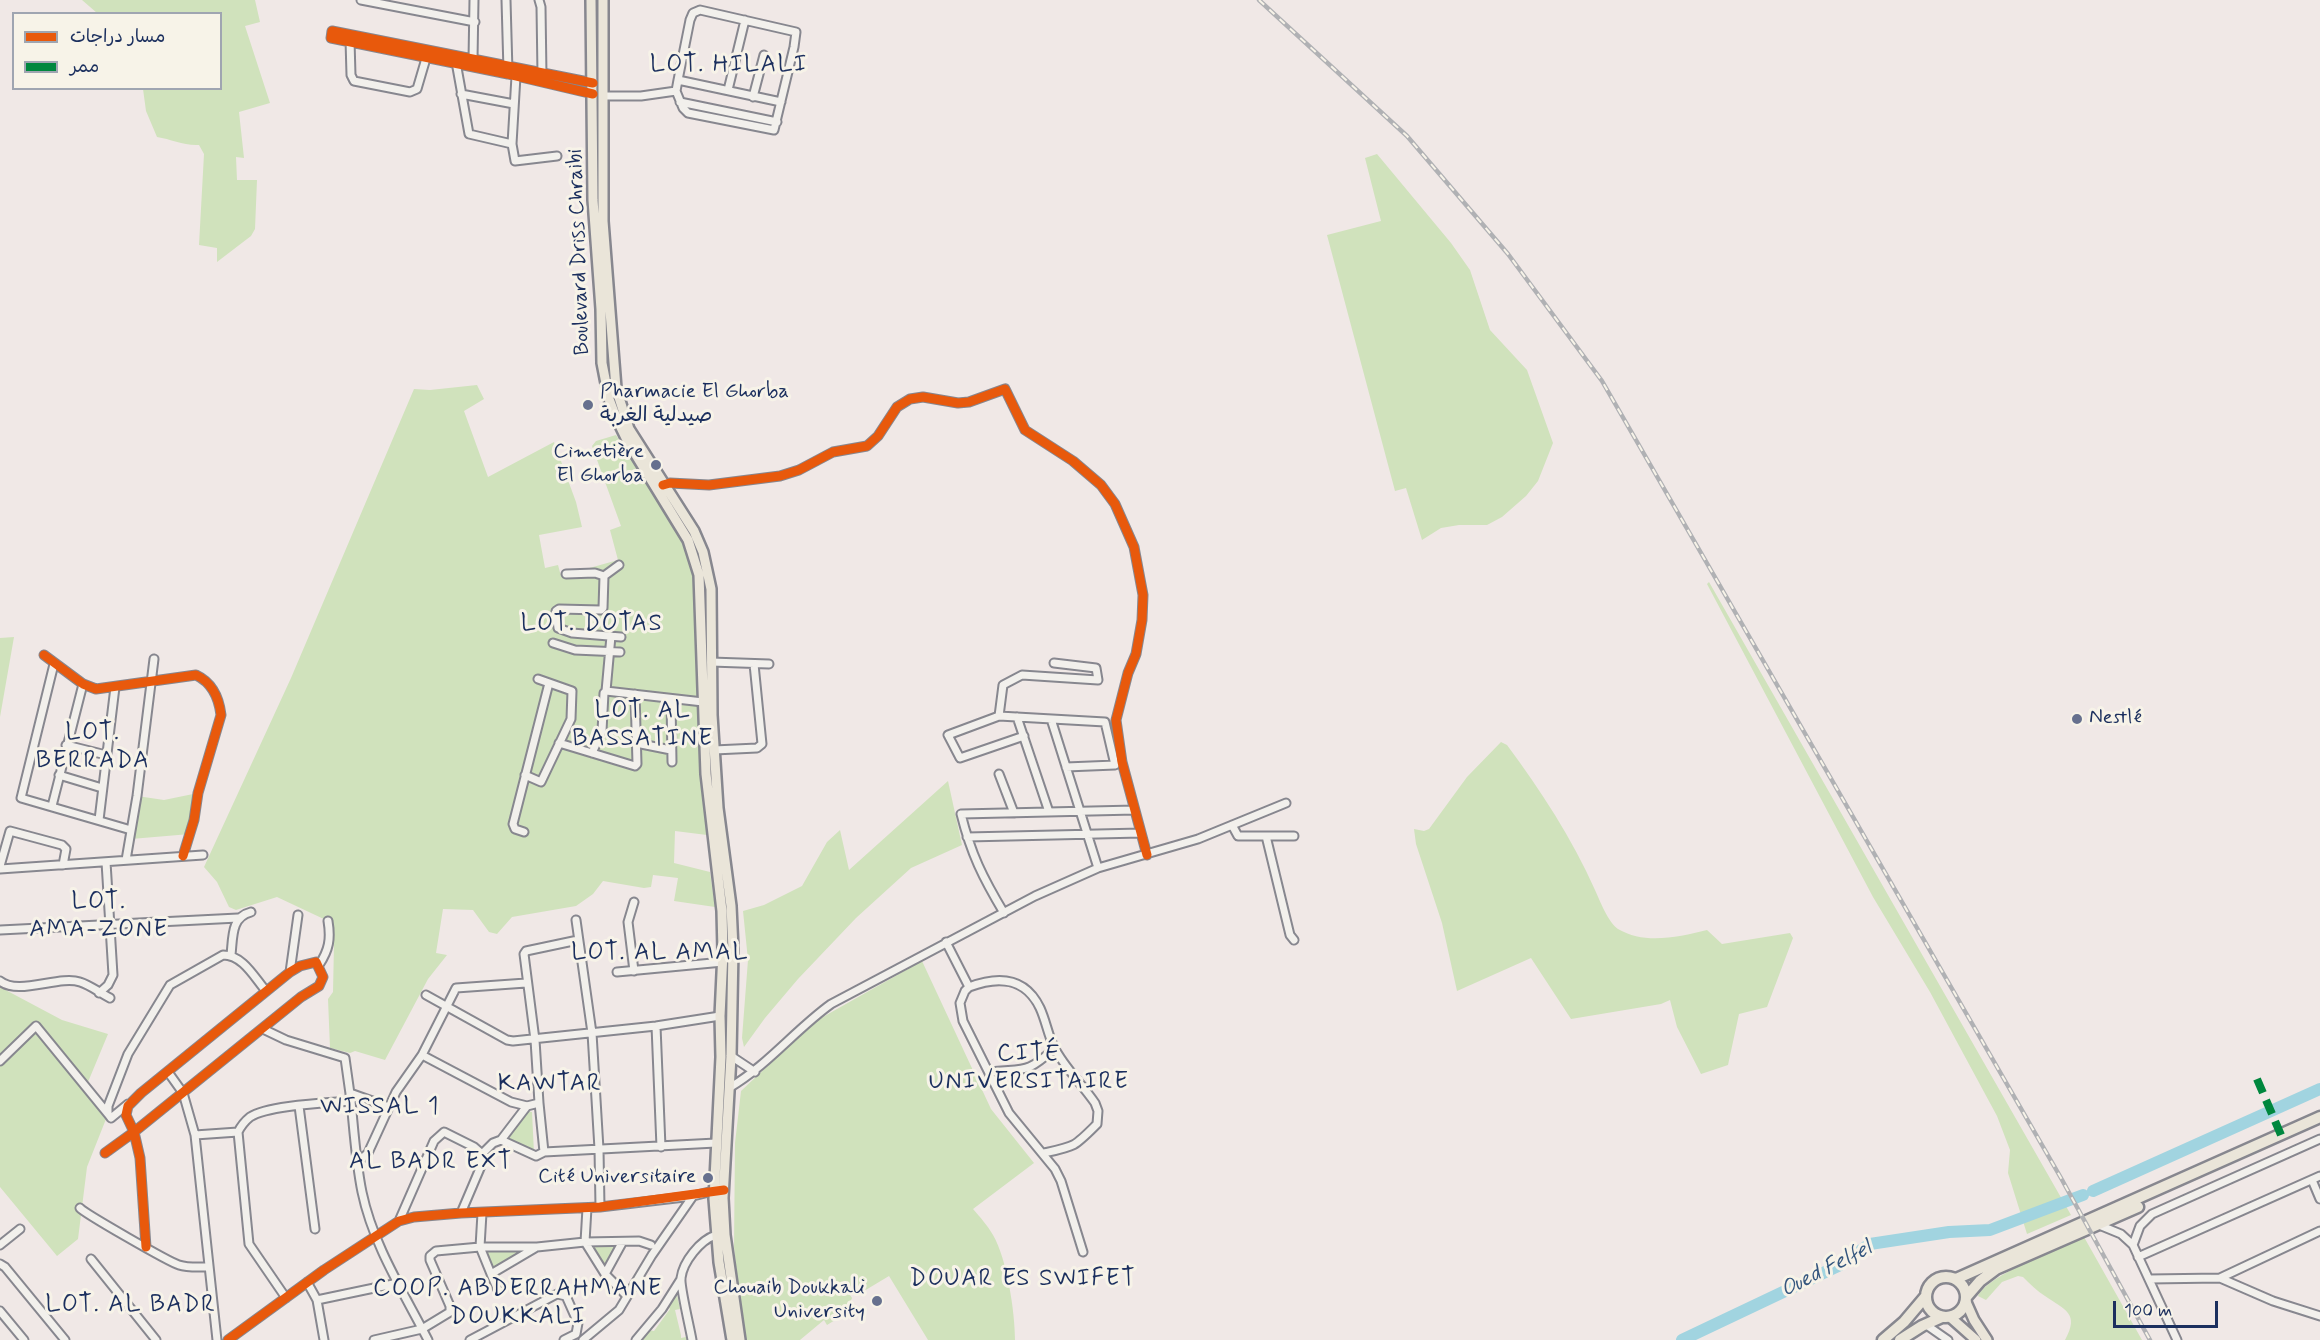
<!DOCTYPE html>
<meta charset="utf-8">
<style>
body{margin:0}
#map{position:relative;width:2320px;height:1340px;overflow:hidden;background:#f0e8e6;font-family:Mynerve,"Playpen Sans Arabic",sans-serif}
canvas{display:block}
.legend{position:absolute;left:12px;top:12px;width:210px;height:78px;box-sizing:border-box;background:#f7f3e8;border:2px solid #9fa5b1;margin:0;padding:8px 10px;list-style:none;font-size:18px;color:#1b2f5e}
.legend li{display:flex;align-items:center;gap:12px;height:30px}
.legend b{width:30px;border:2px solid #9fa5b1}
.scale{position:absolute;left:2113px;top:1301px;width:105px;height:27px;box-sizing:border-box;border:3px solid #1b2f5e;border-top:0;padding-left:8px;font-size:18px;line-height:21px;white-space:nowrap;color:#1b2f5e;-webkit-text-stroke:4px #f7f3e8;paint-order:stroke}
</style>
<div id="map">
<canvas width="2320" height="1340"></canvas>
<ul class="legend">
<li><b style="height:8px;background:#e8590c"></b>مسار دراجات</li>
<li><b style="height:8px;background:#00873e"></b>ممر</li>
</ul>
<div class="scale">100 m</div>
</div>
<script>
const g = document.querySelector('canvas').getContext('2d');
g.lineJoin = 'round';
function paint(path, color) { g.fillStyle = color; g.fill(path, 'evenodd'); }
function trace(path, color, width, dash) { g.strokeStyle = color; g.lineWidth = width; g.lineCap = dash ? 'butt' : 'round'; g.setLineDash(dash || []); g.stroke(path); }
function write(font, color, halo, rows, align = 'center') {
  g.font = font + ' Mynerve,"Playpen Sans Arabic",sans-serif'; g.lineWidth = 6; g.setLineDash([]); g.textBaseline = 'middle'; g.strokeStyle = halo; g.fillStyle = color; for (const [text, x, y, turn = 0] of rows) {
    g.save(); g.translate(x, y); g.rotate((+turn || 0) * Math.PI / 180); g.textAlign = isNaN(turn) ? turn : align; if (halo) g.strokeText(text, 0, 0); g.fillText(text, 0, 0); g.restore();
  }
}
const green = new Path2D(`
 M 82,0 L 255,0 L 260,22 L 245,26 L 270,103 L 239,112 L 244,158 L 236,157 L 237,180 L 257,180 L 255,229 L 251,236 L 217,262 L 217,248 L 199,245 L 204,154 L 199,145 C 184,146 171,139 157,137 L 146,111 L 143,89 L 220,88 L 220,14 L 97,13 Z
 M 1377,154 L 1451,243 L 1470,270 L 1490,330 L 1527,370 L 1553,443 L 1538,481 L 1526,496 L 1502,517 L 1487,525 L 1459,525 L 1441,528 L 1422,540 L 1406,488 L 1395,491 L 1327,235 L 1381,221 L 1365,158 Z
 M 477,385 L 484,399 L 464,411 L 488,477 L 554,442 L 576,502 L 582,527 L 539,535 L 545,568 L 558,565 L 561,576 L 618,560 L 610,530 L 621,526 L 592,446 L 596,441 L 616,435 C 647,483 681,527 697,583 L 703,782 L 707,835 L 675,831 L 674,863 L 710,872 L 715,907 L 674,901 L 678,878 L 653,875 L 651,887 L 644,888 L 603,881 L 593,894 L 576,906 L 512,917 L 497,934 L 489,932 L 473,910 L 443,909 L 436,953 L 447,955 L 428,979 L 385,1060 L 355,1051 L 350,1053 L 330,1048 L 328,999 L 333,992 L 334,944 L 328,921 L 277,897 L 236,910 L 229,907 L 217,882 L 204,867 L 291,678 L 414,389 L 430,390 Z
 M 1709,582 L 2071,1215 L 2027,1234 L 2008,1173 L 2010,1150 L 1997,1116 L 1930,992 L 1873,897 L 1707,584 Z
 M 14,637 L 0,717 L 0,638 Z
 M 1501,742 L 1507,745 C 1541,791 1572,838 1595,890 C 1600,901 1608,922 1618,929 C 1645,945 1678,937 1707,930 L 1722,944 L 1790,933 L 1793,938 L 1767,1007 L 1739,1014 L 1728,1065 L 1701,1074 L 1677,1027 L 1670,1000 L 1661,1004 L 1571,1019 L 1531,958 L 1457,991 L 1442,923 L 1416,844 L 1414,829 L 1424,831 L 1429,829 L 1467,777 Z
 M 948,781 L 962,845 L 911,868 L 856,918 L 798,979 L 765,1018 L 744,1047 L 742,1038 L 748,960 L 743,911 L 764,905 L 802,886 L 827,842 L 840,830 L 849,870 Z
 M 198,793 L 190,834 L 131,839 L 137,796 L 164,800 Z
 M 922,961 L 991,1109 L 1034,1163 L 973,1209 C 980,1217 988,1226 993,1235 C 1007,1259 1015,1312 1015,1340 L 928,1340 L 889,1276 L 864,1291 L 855,1290 L 852,1286 L 847,1290 L 852,1298 L 845,1314 L 827,1325 L 824,1320 L 800,1340 L 744,1340 L 734,1247 L 735,1143 L 741,1091 L 814,1022 Z
 M 0,987 L 62,1020 L 108,1034 L 88,1082 L 108,1114 L 87,1167 L 78,1239 L 57,1256 L 0,1187 Z
 M 528,1111 L 532,1112 L 534,1153 L 507,1140 Z
 M 2084,1237 L 2142,1340 L 2065,1340 C 2080,1313 2065,1310 2045,1296 C 2037,1291 2030,1284 2023,1277 L 2018,1276 L 2002,1282 L 1986,1300 L 1978,1296 C 1988,1275 2061,1247 2084,1237 Z
 M 593,1246 L 616,1247 L 605,1266 L 591,1247 Z
 M 485,1252 L 486,1251 L 519,1252 L 492,1268 Z
 M 676,1290 L 680,1309 L 675,1310 L 681,1335 L 681,1338 L 686,1337 L 687,1340 L 639,1340 L 648,1330 L 654,1331 L 670,1309 L 666,1305 Z`);
const river = new Path2D(`
 M 2093,1191 L 2320,1089
 M 1682,1340 L 1840,1265 L 1870,1244 L 1949,1232 L 1990,1230 L 2083,1195`);
const minor = new Path2D(`
 M 361,0 L 475,22
 M 506,0 L 508,71
 M 539,0 L 541,7 L 542,75
 M 350,40 L 351,75 L 354,81 L 410,92 L 417,89 L 427,55
 M 473,60 L 474,0
 M 456,62 L 469,134 L 512,144
 M 516,76 L 512,144 L 515,161 L 557,156
 M 593,83 L 332,31 L 331,38 L 508,74 L 593,94
 M 728,90 L 745,20
 M 676,91 L 678,80 L 781,102
 M 461,94 L 514,104
 M 604,96 L 641,96 L 676,91 L 683,108 L 688,113 L 774,130 L 794,47 L 796,32 L 700,10 L 693,13 L 690,20 L 678,80
 M 753,97 L 764,55
 M 680,102 L 777,122
 M 663,485 L 670,483 L 709,485 L 780,476 L 799,470 L 833,452 L 867,446 L 878,436 L 897,407 L 910,399 L 923,397 L 958,403 L 969,402 L 1005,389 L 1025,430 L 1073,461 L 1101,485 L 1115,504 L 1134,547 L 1143,595 L 1142,620 L 1136,654 L 1128,673 L 1116,720 L 1122,762 L 1147,855
 M 619,565 L 604,576 L 603,608 L 601,610 L 559,609 L 556,611 L 558,628 L 572,633 L 621,637
 M 566,574 L 595,573 L 604,576
 M 553,643 L 575,650 L 620,652
 M 44,655 L 83,684 L 96,689 L 196,675 C 213,683 219,698 221,715 L 198,793 L 194,820 L 183,856
 M 711,662 L 769,664
 M 54,664 L 21,798 L 131,830
 M 606,691 L 611,636
 M 671,699 L 672,762
 M 999,716 L 1003,685 L 1022,675 L 1098,680 L 1096,668 L 1054,663
 M 1017,717 L 1049,812
 M 1051,719 L 1098,868
 M 1024,736 L 960,758 L 948,735 L 999,716 L 1105,722 L 1115,765 L 1066,767
 M 559,743 L 635,766 L 637,764 L 635,694
 M 636,743 L 671,750
 M 66,745 L 106,755
 M 714,750 L 757,748 L 762,744 L 754,664
 M 592,753 L 602,731 L 604,693 L 606,691 L 703,702
 M 999,774 L 1014,813
 M 59,775 L 102,788
 M 525,775 L 541,782 L 571,719 L 572,691 L 538,679
 M 52,806 L 83,684
 M 99,820 L 115,687
 M 1232,825 L 1238,836 L 1294,836
 M 524,832 L 515,829 L 513,824 L 549,683
 M 1266,836 L 1290,935 L 1294,940
 M 967,837 L 1141,833
 M 126,860 L 137,796 L 154,659
 M 0,866 L 10,831 L 62,845 L 66,849 L 63,865
 M 0,869 L 203,855
 M 634,902 L 628,922 L 634,971
 M 1004,913 C 983,878 971,854 961,814 L 1135,810
 M 576,920 L 592,1033 L 599,1149 L 600,1207
 M 0,930 L 238,918
 M 946,942 L 969,987 L 965,991 L 960,1003 L 963,1021 L 1009,1113 L 1055,1169 L 1061,1181 L 1083,1252
 M 231,955 C 233,937 231,917 251,912
 M 319,965 C 329,950 331,939 328,921
 M 290,972 L 298,915
 M 617,972 L 723,962
 M 0,981 C 18,996 59,975 80,982 C 90,985 100,993 110,998
 M 969,987 C 998,976 1025,977 1040,1008 C 1046,1021 1048,1035 1054,1047 C 1064,1067 1082,1084 1095,1103 L 1098,1111 L 1097,1124 C 1074,1147 1076,1146 1044,1153
 M 99,993 L 108,985 L 113,975 L 106,862
 M 426,995 L 507,1040 L 513,1041 L 656,1026 L 720,1016
 M 656,1026 L 661,1147
 M 263,1029 L 286,1040 L 345,1058 L 351,1101
 M 422,1055 L 511,1102 L 527,1106 L 539,1103 L 544,1152
 M 731,1056 L 755,1072
 M 0,1061 L 36,1026 L 108,1114
 M 168,1072 L 183,1093 L 195,1135 L 217,1340
 M 989,1072 C 1026,1068 1025,1075 1055,1048
 M 729,1088 C 768,1065 795,1030 831,1004 L 1035,896 L 1098,868 L 1198,839 L 1286,803
 M 350,1093 L 389,1107
 M 539,1103 L 535,1040 L 524,954 L 526,951 L 578,940
 M 128,1104 L 111,1118 L 108,1114 L 108,1106 L 128,1054 L 170,985 L 223,955 C 243,955 254,977 266,991
 M 299,1106 L 315,1229
 M 238,1132 C 241,1126 245,1121 250,1117 C 268,1105 328,1103 351,1101 C 354,1131 356,1163 362,1192 C 373,1245 404,1293 428,1340
 M 195,1135 L 238,1132 L 249,1244 L 286,1298
 M 501,1140 L 527,1106
 M 105,1153 L 134,1132 L 301,997 L 319,986 L 323,977 L 316,962 L 300,966 L 290,972 L 141,1093 L 128,1106 L 126,1115 L 134,1132 L 140,1158 L 146,1247
 M 482,1154 L 493,1143 L 501,1140 L 536,1156 L 544,1152 L 716,1143
 M 358,1162 L 368,1153 L 396,1092 L 422,1055 L 456,988 L 526,983
 M 2312,1180 L 2320,1199
 M 80,1208 C 84,1213 169,1262 179,1265 C 188,1268 199,1267 208,1267
 M 587,1208 L 585,1242 L 605,1274 L 627,1296
 M 482,1213 L 480,1247 L 491,1274 L 535,1248
 M 399,1221 L 434,1141 L 444,1132 L 474,1147 L 482,1154 L 481,1166 L 461,1213
 M 2099,1225 L 2121,1234 L 2133,1245 L 2177,1340
 M 0,1245 L 20,1229
 M 2133,1245 L 2140,1226 L 2152,1214 L 2320,1139
 M 2138,1257 L 2320,1176
 M 91,1259 L 156,1340
 M 0,1264 L 5,1267 L 65,1340
 M 491,1274 L 498,1290
 M 605,1274 L 622,1243
 M 2220,1278 L 2320,1231
 M 2149,1279 L 2220,1278 L 2273,1301 L 2320,1316
 M 307,1282 L 317,1300 L 324,1340
 M 317,1300 L 398,1283
 M 0,1311 L 24,1340
 M 1925,1324 L 1948,1340
 M 228,1340 L 324,1270 L 399,1221 L 414,1217 L 461,1213 L 600,1207 L 693,1196 L 717,1190
 M 374,1340 L 422,1329 L 450,1312 L 450,1306 L 430,1260 L 430,1256 L 436,1251 L 480,1247 L 537,1247 L 585,1242 L 639,1241 L 651,1245
 M 470,1340 L 557,1294 L 566,1296 L 578,1323 L 576,1334 L 564,1340
 M 583,1340 L 619,1310 L 652,1255 L 693,1196
 M 636,1340 L 662,1309 L 681,1279
 M 692,1340 C 690,1328 680,1287 681,1278 C 683,1262 700,1240 716,1235`);
const major = new Path2D(`
 M 591,0 L 593,200 L 601,309 L 602,363 L 609,399 L 615,415 L 628,442 L 688,540 L 699,575 L 706,774 L 722,911 L 723,952 L 720,1016 L 721,1057 L 714,1199 L 719,1262 L 732,1340
 M 603,0 L 603,221 L 616,388 L 629,429 L 694,531 L 703,552 L 711,589 L 712,715 L 718,808 L 731,906 L 733,949 L 731,1056 L 723,1198 L 725,1235 L 740,1340
 M 1966,1302 L 1974,1320 L 1987,1340
 M 1950,1317 L 1976,1340`);
const highway = new Path2D(`
 M1926 1297a20 20 0 1 1 40 0a20 20 0 1 1-40 0Z
 M 1956,1279 L 2320,1117
 M 1967,1296 L 1980,1281 L 1996,1269 L 2138,1207
 M 1883,1340 L 1904,1322 L 1926,1296
 M 1900,1340 L 1922,1326 L 1942,1317`);
const rail = new Path2D(`
 M 1259,0 L 1407,136 L 1508,254 L 1602,381 L 2061,1178 L 2150,1340`);
const quiet = new Path2D(`
 M 2257,1079 L 2281,1135`);
const cycleway = new Path2D(`
 M 593,83 L 332,31 L 331,38 L 508,74 L 593,94
 M 663,485 L 670,483 L 709,485 L 780,476 L 799,470 L 833,452 L 867,446 L 878,436 L 897,407 L 910,399 L 923,397 L 958,403 L 969,402 L 1005,389 L 1025,430 L 1073,461 L 1101,485 L 1115,504 L 1134,547 L 1143,595 L 1142,620 L 1136,654 L 1128,673 L 1116,720 L 1122,762 L 1147,855
 M 44,655 L 83,684 L 96,689 L 196,675 C 213,683 219,698 221,715 L 198,793 L 194,820 L 183,856
 M 105,1153 L 134,1132 L 301,997 L 319,986 L 323,977 L 316,962 L 300,966 L 290,972 L 141,1093 L 128,1106 L 126,1115 L 134,1132 L 140,1158 L 146,1247
 M 228,1340 L 324,1270 L 399,1221 L 414,1217 L 461,1213 L 600,1207 L 724,1190`);
const markers = [
 [588,405,6,"#66708e"],
 [656,465,6,"#66708e"],
 [2077,719,6,"#66708e"],
 [708,1178,6,"#66708e"],
 [877,1301,6,"#66708e"]
];
const streetNames = [
 ["Boulevard Driss Chraibi",580,252,-92]
];
const poiNames = [
 ["Pharmacie El Ghorba",600,393,"left"],
 ["صيدلية الغربة",600,417,"left"],
 ["Cimetière",644,453],
 ["El Ghorba",644,477],
 ["Nestlé",2089,719,"left"],
 ["Cité Universitaire",696,1178],
 ["Chouaib Doukkali",865,1289],
 ["University",865,1313]
];
const waterNames = [
 ["Oued Felfel",1827,1270,-27]
];
const quarterNames = [
 ["LOT. HILALI",729,66],
 ["LOT. DOTAS",592,625],
 ["LOT. AL",643,712],
 ["BASSATINE",643,740],
 ["LOT.",93,734],
 ["BERRADA",93,762],
 ["LOT.",99,903],
 ["AMA-ZONE",99,931],
 ["LOT. AL AMAL",660,954],
 ["CITÉ",1029,1055],
 ["UNIVERSITAIRE",1029,1083],
 ["KAWTAR",550,1085],
 ["WISSAL 1",380,1108],
 ["AL BADR EXT",431,1163],
 ["DOUAR ES SWIFET",1023,1280],
 ["COOP. ABDERRAHMANE",518,1290],
 ["DOUKKALI",518,1318],
 ["LOT. AL BADR",131,1306]
];
paint(green, '#d0e2bc');
trace(river, '#a1d4e0', 12);
trace(minor, '#87878f', 11);
trace(major, '#87878f', 14);
trace(highway, '#87878f', 15);
trace(minor, '#f2f0ec', 7);
trace(major, '#eae5d9', 9);
trace(highway, '#eae5d9', 10);
trace(rail, '#b0b1b4', 4.5);
trace(rail, '#f7f3e8', 2, [7]);
trace(quiet, '#00873e', 8, [15, 8]);
trace(cycleway, '#e8590c', 9);
for (const [x, y, r, color] of markers) { const dot = new Path2D(); dot.arc(x, y, r, 0, 2 * Math.PI); g.fillStyle = color; g.fill(dot); trace(dot, '#f7f3e8', 2); }
write('21px', '#1b2f5e', '#f7f3e8', streetNames);
write('21px', '#1b2f5e', '#f7f3e8', poiNames, 'right');
write('italic 22px', '#34567e', '#f7f3e8', waterNames);
g.letterSpacing = '1.5px';
write('24px', '#1b2f5e', '#f7f3e8', quarterNames);
g.letterSpacing = '0px';
</script>
